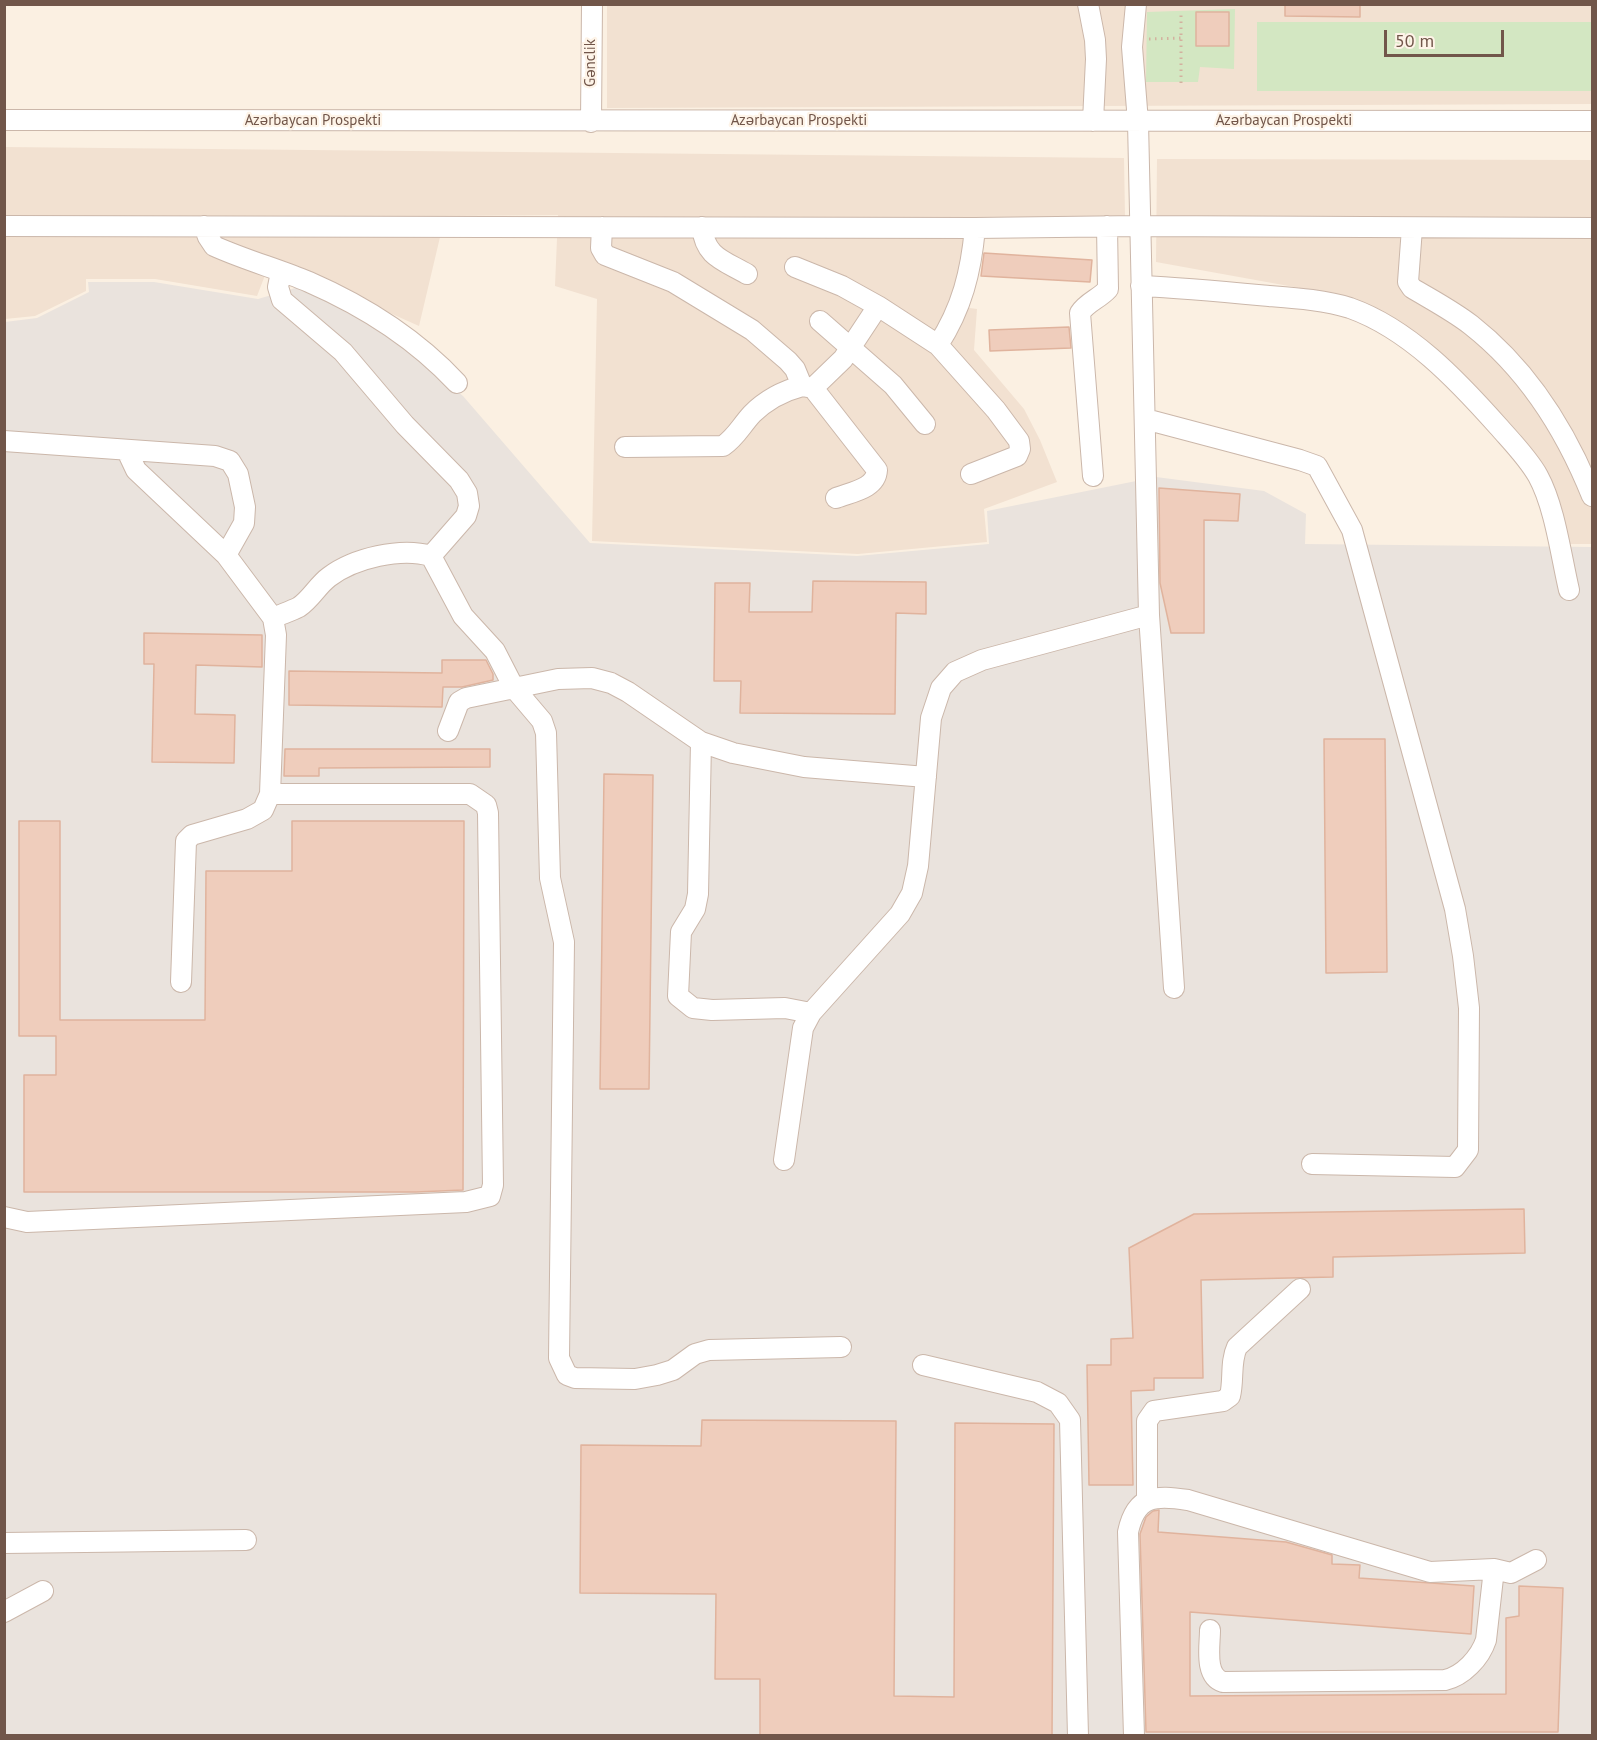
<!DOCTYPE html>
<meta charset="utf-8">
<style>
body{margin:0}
#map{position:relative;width:1597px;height:1740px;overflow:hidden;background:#fbf0e2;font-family:"PT Sans",sans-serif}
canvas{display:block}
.frame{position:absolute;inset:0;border:6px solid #71564a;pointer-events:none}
.scale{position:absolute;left:1384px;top:30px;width:120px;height:27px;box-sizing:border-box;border:3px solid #71564a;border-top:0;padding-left:8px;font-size:18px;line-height:21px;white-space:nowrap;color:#71564a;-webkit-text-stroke:4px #fef4e8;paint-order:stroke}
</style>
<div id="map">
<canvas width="1597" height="1740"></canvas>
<div class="frame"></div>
<div class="scale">50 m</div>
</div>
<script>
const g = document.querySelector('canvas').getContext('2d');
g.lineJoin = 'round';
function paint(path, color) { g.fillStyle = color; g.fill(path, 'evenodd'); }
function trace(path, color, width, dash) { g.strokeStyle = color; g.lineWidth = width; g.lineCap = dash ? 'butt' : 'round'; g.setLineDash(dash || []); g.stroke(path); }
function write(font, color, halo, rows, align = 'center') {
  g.font = font + ' "PT Sans",sans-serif'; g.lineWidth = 4.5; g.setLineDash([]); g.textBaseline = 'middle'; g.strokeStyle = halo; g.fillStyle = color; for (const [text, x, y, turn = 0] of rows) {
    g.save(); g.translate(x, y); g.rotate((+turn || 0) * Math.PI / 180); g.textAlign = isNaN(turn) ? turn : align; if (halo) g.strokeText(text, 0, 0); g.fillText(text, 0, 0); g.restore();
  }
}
const residential = new Path2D(`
 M 607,5 L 1592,5 L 1592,104 L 607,108 Z
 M 5,147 L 1124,158 L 1125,216 L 972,219 L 962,268 L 947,305 L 977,309 L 974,350 L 1024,409 L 1040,440 L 1057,482 L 984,509 L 987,542 L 858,554 L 592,541 L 597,299 L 555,286 L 558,215 L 445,216 L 419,326 L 271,260 L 257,296 L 155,279 L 86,279 L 86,291 L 35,316 L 5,319 Z
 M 1157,159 L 1592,160 L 1592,544 L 1567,544 L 1551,484 L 1520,434 L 1467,378 L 1382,313 L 1333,294 L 1156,262 Z`);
const industrial = new Path2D(`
 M 88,282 L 154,282 L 258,299 L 302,286 L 380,326 L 463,396 L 590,543 L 857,556 L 989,544 L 987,511 L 1156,477 L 1264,491 L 1306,514 L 1305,544 L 1592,547 L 1592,1735 L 5,1736 L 5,322 L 37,318 L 89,292 Z`);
const green = new Path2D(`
 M 1235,9 L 1234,69 L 1200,67 L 1198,82 L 1146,82 L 1147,12 Z
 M 1257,22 L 1592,22 L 1592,91 L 1257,91 Z`);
const building = new Path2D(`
 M 1285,4 L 1360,4 L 1360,17 L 1285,16 Z
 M 1196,12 L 1229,12 L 1229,46 L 1196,46 Z
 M 984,253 L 1092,260 L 1090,282 L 981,276 Z
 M 1069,327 L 1071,348 L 990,351 L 989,330 Z
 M 1159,488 L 1240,494 L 1238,521 L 1204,520 L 1204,633 L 1171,633 L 1160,583 Z
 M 813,581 L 926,582 L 926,614 L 896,613 L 895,714 L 740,713 L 741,681 L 714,681 L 715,583 L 750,583 L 749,612 L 812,612 Z
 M 144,633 L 262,635 L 262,667 L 196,665 L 195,714 L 235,715 L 234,763 L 152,762 L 154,664 L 144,664 Z
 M 442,660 L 486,660 L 493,674 L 493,680 L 462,687 L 443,687 L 442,707 L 289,705 L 289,671 L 442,673 Z
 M 1324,739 L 1385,739 L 1387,972 L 1326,973 Z
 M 285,749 L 490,749 L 490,767 L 319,768 L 319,776 L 284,776 Z
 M 604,774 L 653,775 L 649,1089 L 600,1089 Z
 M 19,821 L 60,821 L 60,1020 L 205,1020 L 206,871 L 292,871 L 292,821 L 464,821 L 463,1190 L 416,1192 L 24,1192 L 24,1075 L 56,1075 L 56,1036 L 19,1036 Z
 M 1524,1209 L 1525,1253 L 1333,1257 L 1333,1277 L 1201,1280 L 1203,1378 L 1154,1378 L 1154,1390 L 1131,1391 L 1133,1485 L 1089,1485 L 1087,1365 L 1111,1365 L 1111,1339 L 1133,1338 L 1129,1248 L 1194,1214 Z
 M 702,1420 L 896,1421 L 894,1696 L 954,1697 L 955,1423 L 1054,1424 L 1052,1736 L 760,1736 L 760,1679 L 715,1679 L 716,1594 L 580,1593 L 581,1445 L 701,1446 Z
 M 1159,1510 L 1158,1532 L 1286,1542 L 1332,1555 L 1332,1564 L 1360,1565 L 1359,1578 L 1474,1586 L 1471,1634 L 1190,1612 L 1190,1696 L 1506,1694 L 1506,1618 L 1519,1616 L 1519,1586 L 1563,1588 L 1558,1732 L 1146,1732 L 1140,1534 L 1146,1517 L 1153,1511 Z`);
const path = new Path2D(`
 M 1149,39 L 1181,38
 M 1181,83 L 1181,11`);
const minor = new Path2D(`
 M 1088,4 L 1095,40 L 1096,59 L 1093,121
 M 1136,4 L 1132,47 L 1138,122 L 1149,615 L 1174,988
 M 4,120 L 1592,121
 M 591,122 L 592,4
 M 4,226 L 975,228 L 1139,226 L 1592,228
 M 204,226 L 208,237 L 214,246 C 245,260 278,269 309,282 C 364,306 416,339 457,383
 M 602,227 L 601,248 L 605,255 L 673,282 L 752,330 L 788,361 L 795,369 L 802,386 L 813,388 L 843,359 L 878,306 L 938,345 C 962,308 971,272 975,228
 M 702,227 C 705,257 723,260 747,274
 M 1412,228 L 1408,282 L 1412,288 C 1432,300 1453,311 1471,325 C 1527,369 1566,431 1592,496
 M 795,267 L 842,286 L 878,306
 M 281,272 L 278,287 L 282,300 L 343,352 L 405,425 L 459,480 L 467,493 L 469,506 L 466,516 L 431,556
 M 1141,286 C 1184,288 1226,292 1269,296 C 1295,298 1325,300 1350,308 C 1409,329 1457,380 1498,426 C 1512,442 1528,458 1538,476 C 1555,507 1561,556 1569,590
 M 820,321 L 893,385 L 925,424
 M 938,345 L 996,410 L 1019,441 L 1020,449 L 1017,456 L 971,474
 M 813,388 L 877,470 C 876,489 851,492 836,498
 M 1145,419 L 1300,460 L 1317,466 L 1352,530 L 1455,909 L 1463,956 L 1469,1008 L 1468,1150 L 1455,1167 L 1312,1164
 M 4,441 L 215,456 L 230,461 L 238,474 L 245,507 L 244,523 L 226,555 L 136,470 L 127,451
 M 625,447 L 723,446 C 736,437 741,426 752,414 C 766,400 783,391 802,386
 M 1093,476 L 1080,313 C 1087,302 1099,299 1108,289 L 1107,226
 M 273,618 C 282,614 291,611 299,607 C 311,599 318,585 329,577 C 354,558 401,547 431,556 L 463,616 L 495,651 L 514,688 L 542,721 L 546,733 L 550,878 L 564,942 L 559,1358 L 567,1375 L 575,1378 L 635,1379 L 657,1375 L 673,1370 L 695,1354 L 709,1350 L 841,1347
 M 448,731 L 459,702 L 466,698 L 558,679 L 592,678 L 611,683 L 628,692 L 701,742 L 733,753 L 804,767 L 926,777
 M 701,742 L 698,894 L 695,909 L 681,932 L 678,996 L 693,1008 L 712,1010 L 785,1008 L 811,1013
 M 181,982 L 186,841 L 192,835 L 247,819 L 263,810 L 270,794 L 276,635 L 273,618 L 226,555
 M 784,1160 L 803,1028 L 811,1013 L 900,914 L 912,893 L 918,866 L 931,718 L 941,688 L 955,672 L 982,660 L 1149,615
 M 4,1217 L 27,1222 L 466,1202 L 490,1196 L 493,1185 L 488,813 L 486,805 L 470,794 L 270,794
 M 923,1365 L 1037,1392 L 1058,1403 L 1070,1420 L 1078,1736
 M 1147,1500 L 1147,1421 L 1154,1411 L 1223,1401 L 1230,1396 C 1234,1380 1230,1362 1237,1347 L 1300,1289
 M 4,1543 L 246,1540
 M 4,1612 L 43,1591
 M 1210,1630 C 1210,1646 1204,1676 1223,1682 L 1445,1680 C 1463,1676 1480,1658 1486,1640 L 1494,1569
 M 1134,1736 L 1128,1532 C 1136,1495 1155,1495 1188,1500 L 1430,1572 L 1494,1569 L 1511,1573 L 1536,1560`);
const streetNames = [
 ["Gənclik",591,63,-90],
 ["Azərbaycan Prospekti",313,121],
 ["Azərbaycan Prospekti",799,121],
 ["Azərbaycan Prospekti",1284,121]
];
paint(residential, '#f2e1d1');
paint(industrial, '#eae3dd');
paint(green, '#d3e7c2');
paint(building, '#efcdbc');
trace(building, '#e0b39d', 1.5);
trace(minor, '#cbb7aa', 22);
trace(path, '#d3b19f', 3, [1.5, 4.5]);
trace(minor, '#fff', 20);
write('15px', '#71564a', '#fef4e8', streetNames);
</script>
